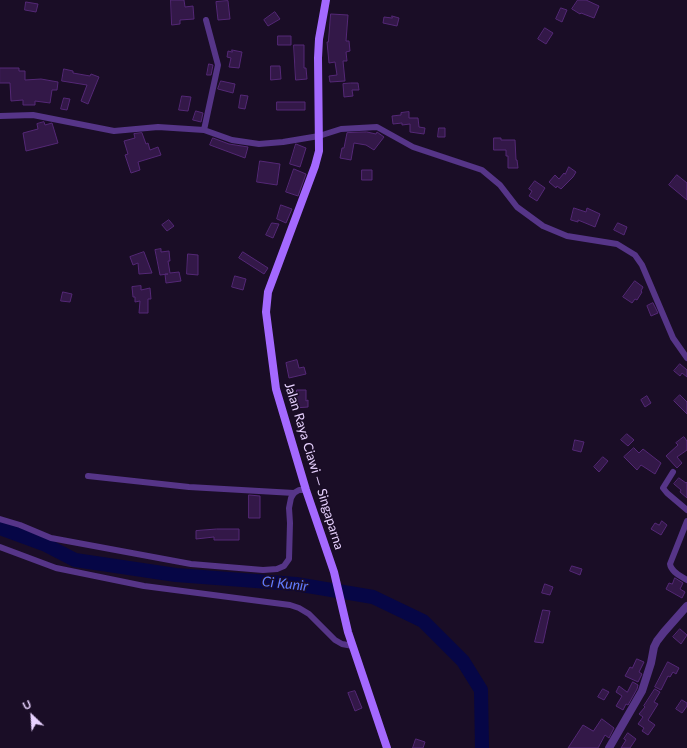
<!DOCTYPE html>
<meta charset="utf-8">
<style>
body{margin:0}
#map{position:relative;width:687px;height:748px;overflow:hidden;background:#1a0d26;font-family:Lato,sans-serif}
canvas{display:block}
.north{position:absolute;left:12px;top:696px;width:40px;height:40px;-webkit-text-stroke:3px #1a0d26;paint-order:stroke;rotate:335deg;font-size:11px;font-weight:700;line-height:16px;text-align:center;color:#e8d2ff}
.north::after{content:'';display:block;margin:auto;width:14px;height:18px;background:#e8d2ff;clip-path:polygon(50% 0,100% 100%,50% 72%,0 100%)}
</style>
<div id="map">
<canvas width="687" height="748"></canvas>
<div class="north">U</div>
</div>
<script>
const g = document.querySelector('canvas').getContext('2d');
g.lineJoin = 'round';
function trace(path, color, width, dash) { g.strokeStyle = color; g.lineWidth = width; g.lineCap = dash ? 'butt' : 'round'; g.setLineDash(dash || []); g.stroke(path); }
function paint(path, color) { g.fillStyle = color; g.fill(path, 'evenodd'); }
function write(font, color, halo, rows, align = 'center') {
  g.font = font + ' Lato,sans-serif'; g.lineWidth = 3; g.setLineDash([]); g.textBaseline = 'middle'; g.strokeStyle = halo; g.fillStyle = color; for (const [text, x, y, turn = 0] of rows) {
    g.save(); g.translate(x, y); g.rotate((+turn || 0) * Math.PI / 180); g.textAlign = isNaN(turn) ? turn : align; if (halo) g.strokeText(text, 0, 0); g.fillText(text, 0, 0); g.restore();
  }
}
const river = new Path2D(`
 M 0,528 L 46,545 L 75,560 L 176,575 L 296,584 L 373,597 L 423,621 L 463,661 L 481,690 L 482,748`);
const building = new Path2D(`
 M 171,0 L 184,0 L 185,7 L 193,6 L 194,19 L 180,20 L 180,24 L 172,25 Z
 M 578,0 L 586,0 L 599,6 L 594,18 L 581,13 L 580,14 L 572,9 Z
 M 228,1 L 230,19 L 218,20 L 216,2 Z
 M 26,2 L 38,4 L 36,12 L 25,10 Z
 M 561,8 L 567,10 L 562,22 L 556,19 Z
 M 275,12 L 280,19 L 268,26 L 264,20 Z
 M 331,14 L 348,15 L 346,41 L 349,41 L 350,51 L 346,52 L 347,61 L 343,61 L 345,81 L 330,82 L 329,76 L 337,75 L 335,62 L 329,63 L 327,42 L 328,42 Z
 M 392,16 L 399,18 L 397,26 L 383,23 L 384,17 L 392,18 Z
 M 545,28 L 553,33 L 546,44 L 538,39 Z
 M 278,36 L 291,36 L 291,45 L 278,45 Z
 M 294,45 L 304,45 L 304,68 L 306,68 L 307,79 L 296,80 Z
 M 232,50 L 242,52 L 239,68 L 229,67 L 231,58 L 227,57 L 228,51 L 232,52 Z
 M 209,64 L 213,65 L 211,75 L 207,75 Z
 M 271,66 L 280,66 L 281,79 L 271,80 Z
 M 0,68 L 19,68 L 19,71 L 25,71 L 25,80 L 41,79 L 58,82 L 57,90 L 52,90 L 50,103 L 35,101 L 35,105 L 23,105 L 23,100 L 11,101 L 10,83 L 0,83 Z
 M 64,69 L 73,71 L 73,73 L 90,76 L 91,74 L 99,77 L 88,104 L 81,101 L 87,85 L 62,81 Z
 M 221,81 L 235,84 L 233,93 L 218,89 Z
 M 351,83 L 358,83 L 359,90 L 352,90 L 353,96 L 344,97 L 343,84 Z
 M 241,95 L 248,96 L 245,109 L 239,108 Z
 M 182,96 L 191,97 L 188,111 L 179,110 Z
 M 64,98 L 70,99 L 67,110 L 61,109 Z
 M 277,102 L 305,102 L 305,110 L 277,110 Z
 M 196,111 L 203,113 L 201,122 L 193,120 Z
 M 409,112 L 409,118 L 418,118 L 419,127 L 425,128 L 424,134 L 410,132 L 410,124 L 402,125 L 402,123 L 393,124 L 392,116 L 401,115 L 401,113 Z
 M 44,122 L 45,125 L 52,123 L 58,143 L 26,151 L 23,133 L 38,129 L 37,124 Z
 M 439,128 L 445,128 L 445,137 L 438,137 Z
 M 367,132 L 376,134 L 377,132 L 384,137 L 374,150 L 366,145 L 354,143 L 351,160 L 340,158 L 342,148 L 344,148 L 347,133 Z
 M 142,133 L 146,144 L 148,143 L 150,150 L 158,147 L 161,155 L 138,162 L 140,170 L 131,173 L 125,155 L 128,154 L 124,141 L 135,138 L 134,134 Z
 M 213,138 L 229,144 L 248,147 L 245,158 L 210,145 Z
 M 494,138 L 501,138 L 501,140 L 515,140 L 516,160 L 517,160 L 518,168 L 508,168 L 508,156 L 506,156 L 506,150 L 494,150 Z
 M 296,144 L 306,148 L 300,167 L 290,164 Z
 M 260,161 L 280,164 L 277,185 L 257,182 Z
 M 569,167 L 576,172 L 573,177 L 561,189 L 557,186 L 556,188 L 549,182 L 555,175 L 559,179 L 564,173 L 565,174 Z
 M 294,169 L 306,174 L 298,196 L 286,192 Z
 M 362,170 L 372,170 L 372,180 L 362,180 Z
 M 677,175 L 687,183 L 687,200 L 669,185 Z
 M 535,181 L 545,188 L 537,201 L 529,196 L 532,191 L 529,189 Z
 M 281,205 L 292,209 L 286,223 L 277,219 Z
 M 574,208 L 586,212 L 587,208 L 600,214 L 595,227 L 578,220 L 578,222 L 571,220 Z
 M 169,220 L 174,226 L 167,231 L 162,225 Z
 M 272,223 L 279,224 L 273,238 L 266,235 Z
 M 618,223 L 627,227 L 624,235 L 614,230 Z
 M 161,249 L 161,252 L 169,251 L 170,261 L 168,261 L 170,273 L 179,272 L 181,281 L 166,283 L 165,274 L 168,274 L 160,275 L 155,250 Z
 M 144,252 L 152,273 L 139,274 L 138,263 L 133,265 L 130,257 Z
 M 243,252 L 268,268 L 264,274 L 239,258 Z
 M 188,254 L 198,255 L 198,275 L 187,274 Z
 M 235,276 L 246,279 L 243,290 L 232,287 Z
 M 635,281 L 643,287 L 641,291 L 642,292 L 637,300 L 635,299 L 632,303 L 623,297 Z
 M 141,286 L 141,290 L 150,288 L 151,299 L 148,299 L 148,313 L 139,313 L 140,301 L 135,302 L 135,297 L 133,297 L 132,287 Z
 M 63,292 L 72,294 L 70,302 L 61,301 Z
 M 653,303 L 658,313 L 651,316 L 647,306 Z
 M 297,360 L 299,368 L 304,367 L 306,374 L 289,378 L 286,363 Z
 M 680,364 L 687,370 L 687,377 L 682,373 L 680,376 L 674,371 Z
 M 297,390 L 306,390 L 306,401 L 308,400 L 308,407 L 295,408 Z
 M 680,395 L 687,402 L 687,414 L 674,401 Z
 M 647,396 L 651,403 L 645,407 L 641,400 Z
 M 627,434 L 634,440 L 628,446 L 621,440 Z
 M 684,437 L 687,441 L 687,450 L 677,457 L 682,463 L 677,468 L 666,456 L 678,445 L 676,443 Z
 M 575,440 L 584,442 L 581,452 L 573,450 Z
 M 634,448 L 639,453 L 643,449 L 661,463 L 655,474 L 641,465 L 637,470 L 624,457 Z
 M 603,457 L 608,461 L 599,472 L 594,467 Z
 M 679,478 L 686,483 L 687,482 L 687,498 L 680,492 L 681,490 L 674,484 Z
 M 249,495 L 260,496 L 260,518 L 249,518 Z
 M 662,521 L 667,525 L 661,535 L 651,529 L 655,523 L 659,525 Z
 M 217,529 L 239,529 L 239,540 L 214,540 L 214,537 L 196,539 L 196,531 Z
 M 572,566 L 582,569 L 580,575 L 570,571 Z
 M 675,578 L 683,583 L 680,589 L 685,592 L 682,598 L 666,589 L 669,583 L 672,584 Z
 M 545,584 L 553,587 L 550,595 L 542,593 Z
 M 543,610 L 550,611 L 543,643 L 535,642 Z
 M 680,629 L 687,635 L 681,644 L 673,637 Z
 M 637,659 L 644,662 L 639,672 L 642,674 L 638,682 L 625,676 L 630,667 L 632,668 Z
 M 668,662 L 679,668 L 676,674 L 673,672 L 670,677 L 668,676 L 661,690 L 655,687 Z
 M 633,682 L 638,685 L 637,689 L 628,705 L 626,704 L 623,710 L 616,706 L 622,696 L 616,692 L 619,686 L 627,692 Z
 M 603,689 L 609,692 L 604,700 L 598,697 Z
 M 655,689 L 660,692 L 654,702 L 658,704 L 648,720 L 655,725 L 648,735 L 642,731 L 644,728 L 638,724 L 643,717 L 639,714 L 645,707 L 644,706 Z
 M 355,691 L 362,708 L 355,711 L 348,693 Z
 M 682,700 L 687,703 L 687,706 L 682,713 L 676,709 Z
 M 602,719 L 614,728 L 609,738 L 605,735 L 598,748 L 568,748 L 583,725 L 593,731 Z
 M 628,733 L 636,739 L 630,748 L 621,748 L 626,740 L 624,739 Z
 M 416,739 L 425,742 L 423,748 L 413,748 Z`);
const minor = new Path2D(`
 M 0,116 L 33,115 L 114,131 L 158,127 L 204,130 L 232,140 L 259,144 L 283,142 L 319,136 L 341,129 L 377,127 L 413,147 L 482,170 L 500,185 L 517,207 L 543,226 L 567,236 L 617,244 L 635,255 L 642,265 L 673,338 L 687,358
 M 204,130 L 218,65 L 206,20
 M 673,472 L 663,488 L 667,493 L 687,510
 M 88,476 L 189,487 L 294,493
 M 0,519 L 20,525 L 51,538 L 191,564 L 263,570 L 277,569 L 284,566 L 289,559 L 290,523 L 289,508 L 291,498 L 294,493 L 299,490 L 306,490
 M 687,521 L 670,564 C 671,572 681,576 687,580
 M 0,547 L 56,568 L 144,586 L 290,605 L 299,608 L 309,614 L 335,640 L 342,644 L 353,646`);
const tertiary = new Path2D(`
 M 609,748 L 642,691 L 651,663 L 654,647 L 657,641 L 664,632 L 687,606`);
const secondary = new Path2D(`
 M 326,0 L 319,39 L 318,58 L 319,151 L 315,166 L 268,292 L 266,312 L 276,389 L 306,490 L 334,572 L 348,632 L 387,748`);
const streetNames = [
 ["Jalan Raya Ciawi — Singaparna",314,466,73]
];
const waterNames = [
 ["Ci Kunir",285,584,6]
];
trace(river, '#060646', 14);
paint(building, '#331848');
trace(building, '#542876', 1);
trace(minor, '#563588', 6);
trace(tertiary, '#563588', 8);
trace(secondary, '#a469ff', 8);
write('13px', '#e8d2ff', '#1a0d26', streetNames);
write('italic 14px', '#607bff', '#1a0d26', waterNames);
</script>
